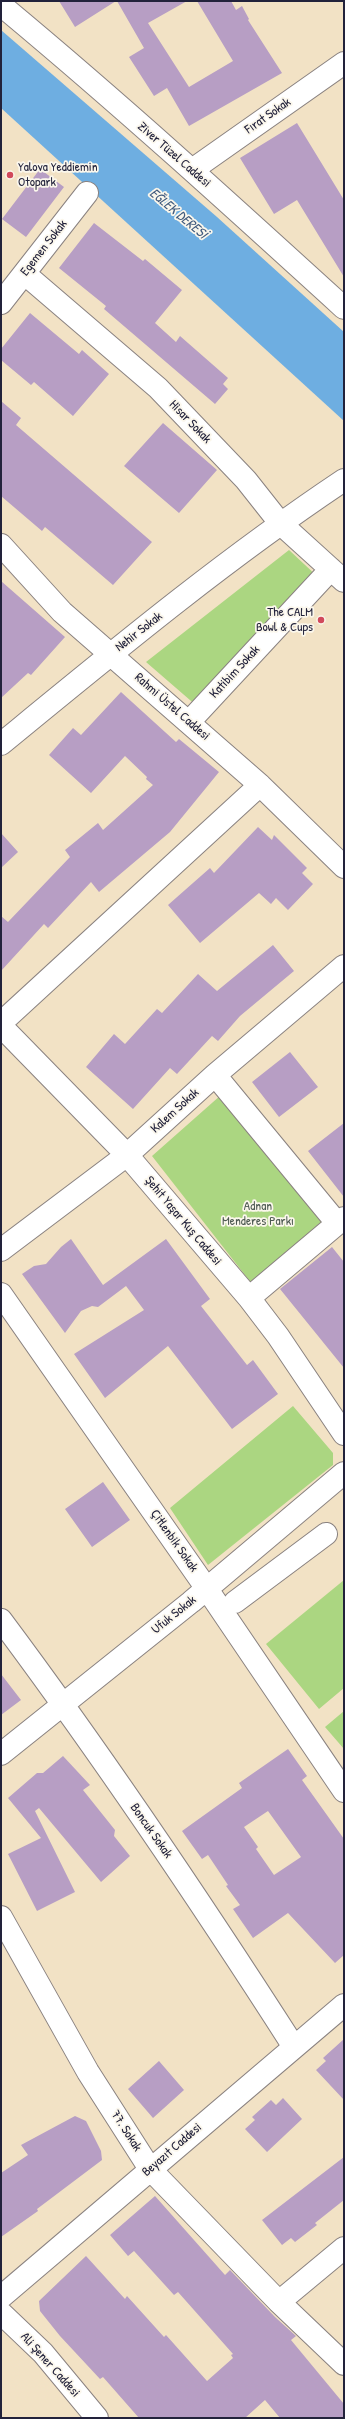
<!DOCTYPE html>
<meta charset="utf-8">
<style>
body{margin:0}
#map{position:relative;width:345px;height:2419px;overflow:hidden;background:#f2e2c5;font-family:"Patrick Hand",sans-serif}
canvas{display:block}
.frame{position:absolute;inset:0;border:2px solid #22223b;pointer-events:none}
</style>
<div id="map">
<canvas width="345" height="2419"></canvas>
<div class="frame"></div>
</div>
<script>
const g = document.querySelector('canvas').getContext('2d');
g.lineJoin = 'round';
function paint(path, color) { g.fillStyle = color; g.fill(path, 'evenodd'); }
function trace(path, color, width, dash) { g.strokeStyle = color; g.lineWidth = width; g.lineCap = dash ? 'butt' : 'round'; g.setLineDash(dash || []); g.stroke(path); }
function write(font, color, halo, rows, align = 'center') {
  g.font = font + ' "Patrick Hand",sans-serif'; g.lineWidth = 3.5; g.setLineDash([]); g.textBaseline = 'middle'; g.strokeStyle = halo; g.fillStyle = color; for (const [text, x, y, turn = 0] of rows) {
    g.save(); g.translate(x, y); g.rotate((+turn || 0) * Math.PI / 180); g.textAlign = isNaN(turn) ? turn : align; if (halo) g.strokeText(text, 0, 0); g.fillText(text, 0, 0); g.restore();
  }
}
const green = new Path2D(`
 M 289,550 L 319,578 L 198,707 L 146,662 Z
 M 221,1095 L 327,1221 L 252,1284 L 152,1156 Z
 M 293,1406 L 333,1453 L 333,1465 L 208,1565 L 170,1508 Z
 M 344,1580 L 344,1688 L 319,1709 L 266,1644 Z
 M 344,1711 L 344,1749 L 325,1727 Z`);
const water = new Path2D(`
 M 1,30 L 217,217 L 344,332 L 344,421 L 1,108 Z`);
const building = new Path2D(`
 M 59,1 L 116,1 L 75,27 Z
 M 117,1 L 187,1 L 148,23 L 189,87 L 233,61 L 197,1 L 231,1 L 236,10 L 242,6 L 249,19 L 248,20 L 282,73 L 189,126 L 167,88 L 154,96 L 129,57 L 144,48 Z
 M 297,123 L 344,200 L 344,277 L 297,200 L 274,214 L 240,158 Z
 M 40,169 L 64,187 L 26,237 L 2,219 Z
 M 94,223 L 143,261 L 145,259 L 182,290 L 155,323 L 176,342 L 180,336 L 228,378 L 223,384 L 228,389 L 215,404 L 104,309 L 106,306 L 59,268 Z
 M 30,313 L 79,354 L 82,350 L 109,374 L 73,416 L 34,382 L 31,385 L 1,360 L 1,349 Z
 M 1,401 L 21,418 L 16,425 L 152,542 L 113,585 L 45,527 L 42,531 L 1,496 Z
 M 163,423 L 217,470 L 179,513 L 124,466 Z
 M 1,581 L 65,637 L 31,675 L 28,673 L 1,698 Z
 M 121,692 L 176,742 L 179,739 L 219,772 L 170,832 L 99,892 L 91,882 L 48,928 L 44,924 L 1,971 L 1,916 L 8,922 L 70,857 L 65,850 L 98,823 L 103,830 L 153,785 L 146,779 L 147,777 L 125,756 L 91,793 L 49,755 L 73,728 L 81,735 Z
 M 258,827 L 272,840 L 274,835 L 307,868 L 302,873 L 313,884 L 288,910 L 276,898 L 271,904 L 259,893 L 200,943 L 168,905 L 210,868 L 214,873 Z
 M 1,833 L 18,852 L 1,868 Z
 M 273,945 L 294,971 L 240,1016 L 218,1041 L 212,1036 L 177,1074 L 170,1068 L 133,1109 L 86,1067 L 114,1034 L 125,1044 L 157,1009 L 162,1013 L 198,974 L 217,991 Z
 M 290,1052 L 318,1087 L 279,1117 L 252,1082 Z
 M 344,1123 L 344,1197 L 308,1151 Z
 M 71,1239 L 103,1285 L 166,1239 L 210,1299 L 201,1306 L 247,1365 L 253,1360 L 278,1394 L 232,1429 L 168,1346 L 105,1398 L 74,1354 L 144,1310 L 126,1286 L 98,1307 L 92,1306 L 81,1311 L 65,1333 L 22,1274 L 34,1266 L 46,1264 L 61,1247 Z
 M 332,1247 L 344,1262 L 344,1368 L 280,1289 Z
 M 103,1482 L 130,1520 L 92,1547 L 65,1509 Z
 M 1,1674 L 21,1700 L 1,1715 Z
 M 288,1749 L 307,1776 L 302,1780 L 344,1839 L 344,1955 L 335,1963 L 288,1913 L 253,1938 L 233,1909 L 240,1905 L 226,1886 L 228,1885 L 208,1855 L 202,1859 L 182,1831 L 242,1788 L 239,1783 ZM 268,1811 L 301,1857 L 274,1875 L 256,1849 L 258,1847 L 244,1827 Z
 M 63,1756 L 90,1785 L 83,1790 L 115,1830 L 114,1836 L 130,1856 L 101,1882 L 39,1808 L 35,1811 L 75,1892 L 37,1911 L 8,1854 L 41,1838 L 8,1798 L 37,1773 L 43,1773 Z
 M 344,2039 L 344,2100 L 316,2070 L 326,2061 L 323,2058 Z
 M 159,2061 L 184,2090 L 153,2118 L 128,2089 Z
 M 283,2098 L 302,2119 L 267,2152 L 245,2129 L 255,2120 L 252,2117 L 271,2100 L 276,2105 Z
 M 75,2116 L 86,2121 L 101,2151 L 102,2160 L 37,2209 L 38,2211 L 1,2237 L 1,2173 L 28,2155 L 21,2145 Z
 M 344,2157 L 344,2200 L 315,2223 L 317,2225 L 295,2242 L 291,2238 L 282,2245 L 262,2220 Z
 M 155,2196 L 225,2275 L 230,2270 L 275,2317 L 296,2336 L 291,2340 L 344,2404 L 344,2418 L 280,2418 L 265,2400 L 245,2418 L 139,2418 L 103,2377 L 100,2379 L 60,2336 L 40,2311 L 39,2301 L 86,2256 L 125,2299 L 127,2296 L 164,2337 L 166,2335 L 207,2381 L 233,2358 L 231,2355 L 233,2354 L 178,2292 L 174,2295 L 134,2251 L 128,2256 L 110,2235 Z`);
const minor = new Path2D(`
 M 1,5 C 119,103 231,205 344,308
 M 192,170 L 344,63
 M 25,274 L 158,388 L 246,480 L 280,523 L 344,581
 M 1,303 L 87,193
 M 1,545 L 62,612 L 260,785 L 344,867
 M 189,722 L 331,569
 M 1,744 C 112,653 224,560 344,480
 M 1,1023 L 260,785
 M 1,1026 L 127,1155 L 249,1298 L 278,1336 L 344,1434
 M 215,1075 L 337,1223
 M 1,1250 L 127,1155 L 215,1075 L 344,966
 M 1,1294 L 207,1589 L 344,1791
 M 249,1298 L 344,1218
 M 235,1602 L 326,1534
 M 1,1620 C 104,1758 201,1902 294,2047
 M 1,1754 L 191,1602 L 344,1473
 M 1,1917 L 88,2072 L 150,2169 L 279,2302 L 344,2364
 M 1,2297 L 344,2005
 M 279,2302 L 344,2248
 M 1,2313 L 43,2353 L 97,2418`);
const markers = [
 [10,175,4,"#d1495b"],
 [321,620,4,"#d1495b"]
];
const streetNames = [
 ["Fırat Sokak",268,116,-35],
 ["Ziver Tüzel Caddesi",174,155,41],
 ["Egemen Sokak",44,248,-52],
 ["Hisar Sokak",190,422,46],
 ["Nehir Sokak",139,632,-38],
 ["Katibim Sokak",235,672,-47],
 ["Rahmi Üstel Caddesi",172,707,41],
 ["Kalem Sokak",175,1111,-42],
 ["Şehit Yaşar Kuş Caddesi",183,1221,50],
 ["Çitlenbik Sokak",174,1541,55],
 ["Ufuk Sokak",174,1615,-39],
 ["Boncuk Sokak",151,1831,55],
 ["77. Sokak",126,2131,57],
 ["Beyazıt Caddesi",172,2150,-41],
 ["Ali Şener Caddesi",50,2365,48]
];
const poiNames = [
 ["Yalova Yeddiemin",18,168],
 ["Otopark",18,183],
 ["The CALM",313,613,"right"],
 ["Bowl & Cups",313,628,"right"]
];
const parkNames = [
 ["Adnan",258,1207],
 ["Menderes Parkı",258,1222]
];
const waterNames = [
 ["EĞLEK DERESİ",178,214,40]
];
paint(green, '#abd681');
paint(water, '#6eaee1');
paint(building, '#b79ec4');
trace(minor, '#8a8280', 24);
trace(minor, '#fff', 22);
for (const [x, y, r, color] of markers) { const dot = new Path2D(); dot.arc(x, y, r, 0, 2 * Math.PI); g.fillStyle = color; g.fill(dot); trace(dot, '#fbf7ec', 1.5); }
write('13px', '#22223b', '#fbf7ec', streetNames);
write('13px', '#22223b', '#fbf7ec', poiNames, 'left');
write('13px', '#4b5850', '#fbf7ec', parkNames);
write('italic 14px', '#405a7d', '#fbf7ec', waterNames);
</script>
